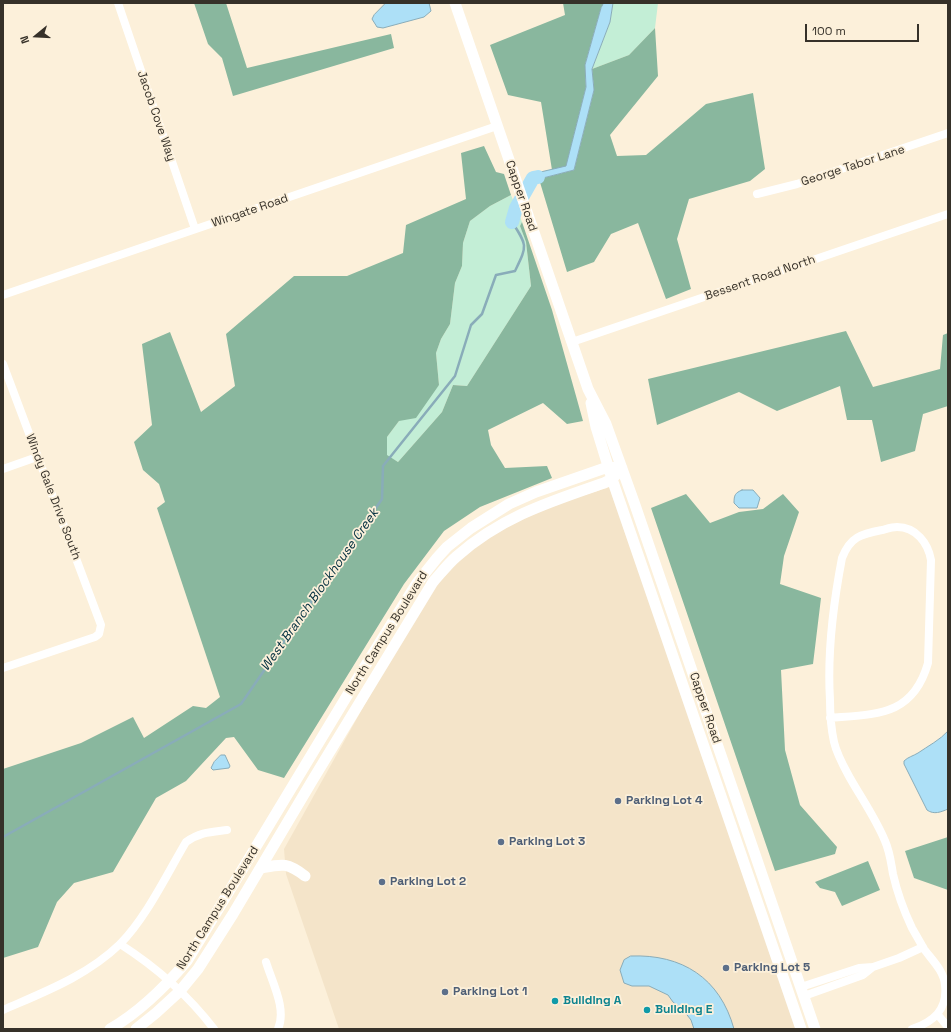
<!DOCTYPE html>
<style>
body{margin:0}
#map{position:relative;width:951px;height:1032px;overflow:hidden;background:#fcf0da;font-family:"Space Grotesk",sans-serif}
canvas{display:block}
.frame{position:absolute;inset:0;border:4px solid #363129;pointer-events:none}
.north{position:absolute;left:16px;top:16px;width:40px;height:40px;-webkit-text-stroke:3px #fcf0da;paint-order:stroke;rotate:252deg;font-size:11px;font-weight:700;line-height:16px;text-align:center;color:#363129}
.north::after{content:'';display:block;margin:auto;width:14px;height:18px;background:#363129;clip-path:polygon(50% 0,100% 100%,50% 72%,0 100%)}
.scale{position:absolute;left:805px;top:24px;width:114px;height:18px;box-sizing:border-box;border:2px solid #363129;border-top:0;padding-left:5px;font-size:12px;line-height:14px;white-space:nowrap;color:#363129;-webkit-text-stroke:3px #fcf0da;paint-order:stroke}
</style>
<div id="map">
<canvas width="951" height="1032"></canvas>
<div class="frame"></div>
<div class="north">N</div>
<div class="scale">100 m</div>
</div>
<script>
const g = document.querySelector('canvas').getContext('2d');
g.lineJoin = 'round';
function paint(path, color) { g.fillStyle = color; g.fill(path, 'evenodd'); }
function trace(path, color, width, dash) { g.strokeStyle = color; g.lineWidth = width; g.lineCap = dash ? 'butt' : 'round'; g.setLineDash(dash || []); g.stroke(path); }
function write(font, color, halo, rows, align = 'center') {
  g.font = font + ' "Space Grotesk",sans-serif'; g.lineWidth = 3.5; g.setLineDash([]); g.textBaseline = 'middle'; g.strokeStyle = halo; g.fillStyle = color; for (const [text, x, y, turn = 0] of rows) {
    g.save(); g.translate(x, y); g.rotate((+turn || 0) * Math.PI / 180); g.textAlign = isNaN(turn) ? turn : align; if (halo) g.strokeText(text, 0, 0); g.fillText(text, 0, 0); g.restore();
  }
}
const built = new Path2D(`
 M 613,486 L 800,1029 L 339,1029 L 286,874 L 284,849 L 433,582 L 464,554 L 518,516 Z`);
const green = new Path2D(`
 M 613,3 L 658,3 L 655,28 L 629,55 L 592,69 L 610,22 Z
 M 511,195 L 522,222 L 520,226 L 526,242 L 531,286 L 467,386 L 453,385 L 442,412 L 398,462 L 387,456 L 387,437 L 399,421 L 439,385 L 436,353 L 441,339 L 450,324 L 455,283 L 462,266 L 463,243 L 470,221 L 490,206 Z`);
const forest = new Path2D(`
 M 194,3 L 226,3 L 247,68 L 391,34 L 394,48 L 233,96 L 222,58 L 208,44 Z
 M 563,3 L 604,3 L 601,8 L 585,65 L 586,87 L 566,167 L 552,170 L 541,102 L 508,95 L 490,45 L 565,15 Z
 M 655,28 L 658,76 L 610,135 L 617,156 L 646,155 L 706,104 L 753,93 L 765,169 L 750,181 L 689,199 L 677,239 L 691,289 L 666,299 L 638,223 L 611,234 L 594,262 L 567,272 L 539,179 L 574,170 L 594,90 L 592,69 L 629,55 Z
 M 484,146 L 496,172 L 504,174 L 511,195 L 490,206 L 470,221 L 463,243 L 462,266 L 455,283 L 450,324 L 441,339 L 436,353 L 439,385 L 416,418 L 399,421 L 387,437 L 387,455 L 398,462 L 442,412 L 453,385 L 467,386 L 531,286 L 526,242 L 520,226 L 522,222 L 552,310 L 583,421 L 567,424 L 543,403 L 488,430 L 491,445 L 505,468 L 547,466 L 552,478 L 480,507 L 444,531 L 404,584 L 284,778 L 258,770 L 234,737 L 226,738 L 186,781 L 156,798 L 113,872 L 74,883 L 57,902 L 38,947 L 3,958 L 3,769 L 81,743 L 133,717 L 144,738 L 193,706 L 206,708 L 220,697 L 157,508 L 165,502 L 159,484 L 143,470 L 134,442 L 152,425 L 142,344 L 170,332 L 201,412 L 235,386 L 226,334 L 294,276 L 347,276 L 403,253 L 406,225 L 466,199 L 461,153 Z
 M 846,331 L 873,387 L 940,369 L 943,335 L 948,333 L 948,406 L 923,414 L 915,451 L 881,462 L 872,420 L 847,420 L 840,386 L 777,411 L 739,392 L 657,425 L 648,379 Z
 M 686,494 L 710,523 L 739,512 L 763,509 L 783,494 L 799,512 L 784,556 L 780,584 L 821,598 L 813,664 L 781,670 L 785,750 L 800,805 L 837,847 L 835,854 L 775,871 L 651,508 Z
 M 948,837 L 948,890 L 914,878 L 905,851 Z
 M 868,861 L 880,890 L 842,906 L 835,892 L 820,888 L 815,882 Z`);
const water = new Path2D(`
 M 386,3 L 429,3 L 431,11 L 424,17 L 383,28 L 377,27 L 372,19 L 374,15 Z
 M 604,3 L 613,3 L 610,22 L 592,69 L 594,90 L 574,170 L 539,179 L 527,192 L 524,183 L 532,174 L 566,166 L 586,87 L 585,65 L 601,8 Z
 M 742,490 L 753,490 L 760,498 L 757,508 L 739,508 L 734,503 C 734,495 735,493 742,490 Z
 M 948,731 L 948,809 C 941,812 934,815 927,810 L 904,764 L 904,761 C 908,757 913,756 918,753 C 928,746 940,740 948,731 Z
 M 221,755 L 225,755 L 230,766 L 229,768 L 213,770 L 211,768 L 214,762 Z
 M 631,956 C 682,954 720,978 734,1029 L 694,1029 L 691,1020 L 684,1011 L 673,1002 L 668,995 L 649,986 L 632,986 L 624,983 L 620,970 L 624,960 Z`);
const stream = new Path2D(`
 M 3,837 L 241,704 L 382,499 L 383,466 L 455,376 L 471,325 L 482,314 L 496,275 L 515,271 C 527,246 528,246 512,222`);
const river = new Path2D(`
 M 512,222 L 516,208 L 533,178 L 538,177`);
const street = new Path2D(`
 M 118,3 L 195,229
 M 757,194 L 797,184 L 948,133
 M 3,295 L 497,126
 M 572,342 L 948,214
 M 3,364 L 101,625 L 99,634 L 95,637 L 3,668
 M 3,469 L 37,457
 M 830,718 C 877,714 913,716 928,663 L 931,560 C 928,543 916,527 897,527 C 892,527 886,529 882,530 C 861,534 850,537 842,558 C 833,605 827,652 830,700 C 830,714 831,728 834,742 C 837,755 844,767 850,778 C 862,799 876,819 885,841 C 890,852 891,863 893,874 C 897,892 904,911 912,928 C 916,935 920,942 924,949 C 932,960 944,971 945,985 C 948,1010 933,1022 912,1029
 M 120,944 C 156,967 188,995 214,1029
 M 266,962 C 272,982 287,1009 278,1029
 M 801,987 L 859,968 L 873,967 L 899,958 L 923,947
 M 804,996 L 863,975 L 873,967
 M 3,1010 C 44,992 87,976 120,944 C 146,918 167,874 186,842 C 200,832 211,832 227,830
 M 938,1015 L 948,1027`);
const secondary = new Path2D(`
 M 455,3 L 588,389 L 606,424 L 634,502 L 815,1029
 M 591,403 L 596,427 L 612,479 L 801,1029
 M 261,868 C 282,864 287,862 305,876
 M 110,1029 C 140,1012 164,988 187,961 L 362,671 L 417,583 L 437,558 L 447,547 L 471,528 L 509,504 L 536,492 L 608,467 L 622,468
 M 136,1029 L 156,1013 L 180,991 L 198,969 L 233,914 L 312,781 L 433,582 C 441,573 448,564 456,557 C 501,517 549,502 604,483 L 612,479 L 622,468`);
const markers = [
 [618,801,4,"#5c6f8a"],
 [501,842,4,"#5c6f8a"],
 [382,882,4,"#5c6f8a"],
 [726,968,4,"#5c6f8a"],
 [445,992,4,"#5c6f8a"],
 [555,1001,4,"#0f9aa8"],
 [647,1010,4,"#0f9aa8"]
];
const streetNames = [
 ["Jacob Cove Way",156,116,71],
 ["George Tabor Lane",853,166,-18],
 ["Capper Road",521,196,71],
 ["Wingate Road",250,211,-19],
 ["Bessent Road North",760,278,-19],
 ["Windy Gale Drive South",53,497,69],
 ["North Campus Boulevard",387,633,-58],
 ["Capper Road",705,708,71],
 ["North Campus Boulevard",218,908,-58]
];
const serviceNames = [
 ["Parking Lot 4",626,801],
 ["Parking Lot 3",509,842],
 ["Parking Lot 2",390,882],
 ["Parking Lot 5",734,968],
 ["Parking Lot 1",453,992]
];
const cultureNames = [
 ["Building A",563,1001],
 ["Building E",655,1010]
];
const waterNames = [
 ["West Branch Blockhouse Creek",320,590,-55]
];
paint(built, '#f4e4c9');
paint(green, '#c3eed6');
paint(forest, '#89b79e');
paint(water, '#ade0f7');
trace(water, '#89acb9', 1);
trace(stream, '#89acb9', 2.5);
trace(river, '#ade0f7', 14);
trace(street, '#fff', 8);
trace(secondary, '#fff', 11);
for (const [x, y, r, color] of markers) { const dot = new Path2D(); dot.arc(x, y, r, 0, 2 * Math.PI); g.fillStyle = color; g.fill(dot); trace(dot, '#fcf0da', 1.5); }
write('12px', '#363129', '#fcf0da', streetNames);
write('bold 12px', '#4e5e75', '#fcf0da', serviceNames, 'left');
write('bold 12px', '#0d838f', '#fcf0da', cultureNames, 'left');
write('italic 13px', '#002e3e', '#fcf0da', waterNames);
</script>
